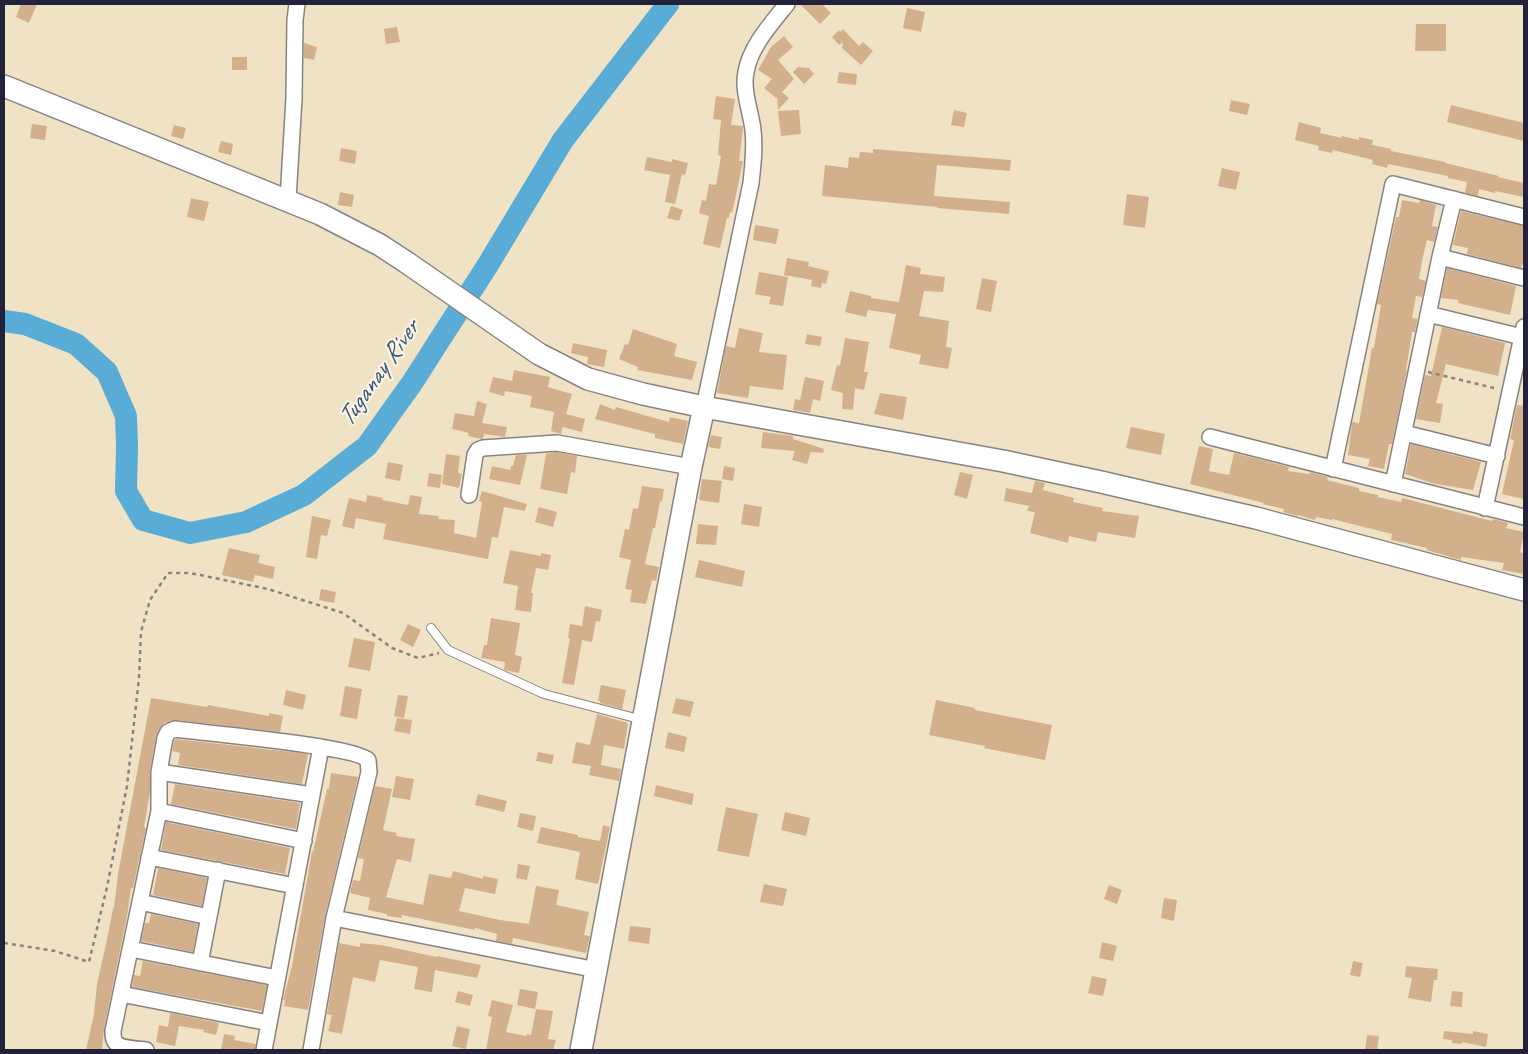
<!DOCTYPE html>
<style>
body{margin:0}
#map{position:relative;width:1528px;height:1054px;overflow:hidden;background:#f0e3c5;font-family:Caveat,sans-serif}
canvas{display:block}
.frame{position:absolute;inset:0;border:5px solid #22223b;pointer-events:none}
</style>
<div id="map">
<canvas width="1528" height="1054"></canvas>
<div class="frame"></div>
</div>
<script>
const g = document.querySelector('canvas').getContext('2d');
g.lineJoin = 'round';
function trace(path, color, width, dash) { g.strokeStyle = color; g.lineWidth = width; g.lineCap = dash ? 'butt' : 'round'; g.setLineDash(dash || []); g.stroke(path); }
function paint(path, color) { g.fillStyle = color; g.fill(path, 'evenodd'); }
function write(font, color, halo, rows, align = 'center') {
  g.font = font + ' Caveat,sans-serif'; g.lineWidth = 4; g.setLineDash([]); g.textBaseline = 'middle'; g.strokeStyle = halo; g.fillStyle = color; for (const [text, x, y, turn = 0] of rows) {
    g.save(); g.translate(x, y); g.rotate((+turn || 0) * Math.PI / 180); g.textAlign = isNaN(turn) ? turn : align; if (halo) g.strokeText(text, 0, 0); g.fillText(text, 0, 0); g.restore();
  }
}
const river = new Path2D(`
 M 4,321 L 25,324 L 76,344 L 107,372 L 126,416 L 127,446 L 126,491 L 143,520 L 190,533 L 246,522 L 304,495 L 367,446 L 412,383 L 489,263 L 563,140 L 668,4`);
const building = new Path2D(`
 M 21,4 L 37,4 L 29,23 L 16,17 Z
 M 800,4 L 822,4 L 831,13 L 820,24 Z
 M 907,8 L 925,12 L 921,32 L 903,28 Z
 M 1416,24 L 1446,24 L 1446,51 L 1415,51 Z
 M 397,27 L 400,42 L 386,44 L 384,29 Z
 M 843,29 L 859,46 L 863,42 L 873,51 L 861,65 L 842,48 L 843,42 L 839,45 L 832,37 L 839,30 L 840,32 Z
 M 784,36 L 793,47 L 778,60 L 794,79 L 782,92 L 789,98 L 778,110 L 777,97 L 776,98 L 764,88 L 772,79 L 758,70 L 771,47 Z
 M 304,43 L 317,47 L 314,60 L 304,58 Z
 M 232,57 L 247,57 L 247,70 L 232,70 Z
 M 798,67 L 809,68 L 814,74 L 804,84 L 793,72 Z
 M 839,72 L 857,74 L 856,85 L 837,83 Z
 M 716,96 L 735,99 L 731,125 L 743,126 L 743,129 L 739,161 L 743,161 L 738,186 L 732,213 L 730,212 L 729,218 L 727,218 L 720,248 L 703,244 L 709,216 L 699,213 L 702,200 L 706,201 L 709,184 L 716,185 L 721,156 L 718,155 L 721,120 L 713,119 Z
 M 1231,100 L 1250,104 L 1247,115 L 1229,111 Z
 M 1451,105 L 1524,123 L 1524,141 L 1447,122 Z
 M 799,110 L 801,134 L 781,136 L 778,111 Z
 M 954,110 L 967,113 L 964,127 L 951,125 Z
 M 1299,122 L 1321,128 L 1320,133 L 1342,138 L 1342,136 L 1359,140 L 1359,137 L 1373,140 L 1372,145 L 1391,149 L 1391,151 L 1445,162 L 1445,163 L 1499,176 L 1498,177 L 1524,183 L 1524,197 L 1495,191 L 1495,193 L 1479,189 L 1478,196 L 1465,193 L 1467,182 L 1448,178 L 1448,176 L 1388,164 L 1387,168 L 1372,164 L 1373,160 L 1333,150 L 1332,153 L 1318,150 L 1319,146 L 1295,140 Z
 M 32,124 L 47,126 L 45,140 L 30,138 Z
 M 174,125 L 186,128 L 183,139 L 171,136 Z
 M 221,141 L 233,144 L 231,155 L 218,152 Z
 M 341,148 L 357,151 L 355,164 L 339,161 Z
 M 873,149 L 1011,160 L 1010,171 L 937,165 L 934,196 L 1010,202 L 1009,214 L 937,208 L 937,207 L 822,196 L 825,165 L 848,168 L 849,157 L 859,158 L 860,152 L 873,153 Z
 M 647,157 L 672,162 L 672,159 L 688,163 L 685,175 L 682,174 L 675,204 L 665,202 L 670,175 L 644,170 Z
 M 1222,168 L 1240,172 L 1236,190 L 1218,186 Z
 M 340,192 L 354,195 L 352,207 L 338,205 Z
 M 1127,194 L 1149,197 L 1145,228 L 1123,225 Z
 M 191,198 L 209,202 L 204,221 L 187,217 Z
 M 1402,200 L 1419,203 L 1420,200 L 1436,205 L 1432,226 L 1438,227 L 1434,242 L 1427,240 L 1423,256 L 1419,279 L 1426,281 L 1422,297 L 1416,296 L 1412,318 L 1418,319 L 1417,320 L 1415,332 L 1412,332 L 1406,370 L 1407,370 L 1392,444 L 1389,444 L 1384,469 L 1368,466 L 1370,459 L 1348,455 L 1352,422 L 1359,423 L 1369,366 L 1372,348 L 1374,348 L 1381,305 L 1377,304 L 1396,217 L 1399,217 Z
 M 671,206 L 683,210 L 679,221 L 667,218 Z
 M 1461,211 L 1524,226 L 1524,265 L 1522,264 L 1521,268 L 1467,254 L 1468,248 L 1453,245 Z
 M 755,225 L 779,229 L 776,244 L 753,240 Z
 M 787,258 L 809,262 L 808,266 L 829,271 L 826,284 L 822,283 L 821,288 L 811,286 L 812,280 L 784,275 Z
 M 906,265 L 921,268 L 920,274 L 945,277 L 943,292 L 924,291 L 919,316 L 949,321 L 946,347 L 952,348 L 948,369 L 919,364 L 921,355 L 889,348 L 896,314 L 868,310 L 866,317 L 845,312 L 850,291 L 871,296 L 871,298 L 899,302 Z
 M 1447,268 L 1516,286 L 1510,315 L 1458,303 L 1458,300 L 1441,298 Z
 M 759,272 L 788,277 L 783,306 L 769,304 L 771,297 L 755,294 Z
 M 982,278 L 997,281 L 991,312 L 976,309 Z
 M 1442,327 L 1505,343 L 1498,376 L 1446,364 L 1436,403 L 1443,404 L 1440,423 L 1416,419 L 1425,375 L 1431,376 Z
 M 739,328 L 763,333 L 759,352 L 787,355 L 783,390 L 750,386 L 748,398 L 717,393 L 726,346 L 735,348 Z
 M 633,329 L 677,344 L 674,356 L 697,362 L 692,380 L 637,370 L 638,367 L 619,359 L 625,344 L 628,345 Z
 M 807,334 L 822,337 L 820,346 L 805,344 Z
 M 845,338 L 869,342 L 864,372 L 868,372 L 864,390 L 855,388 L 853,410 L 842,409 L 843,393 L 831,390 L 837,365 L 840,366 Z
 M 573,343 L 607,350 L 604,367 L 587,364 L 588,357 L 571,353 Z
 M 514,370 L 550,377 L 548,387 L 572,394 L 566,414 L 585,419 L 582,432 L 563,427 L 561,434 L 551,431 L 554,412 L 530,407 L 532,396 L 505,391 L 504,396 L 489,392 L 493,377 L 512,381 Z
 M 805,377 L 824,381 L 820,401 L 813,399 L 810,413 L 793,410 L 795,399 L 800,400 Z
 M 880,393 L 907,397 L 903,420 L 874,414 Z
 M 477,401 L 487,404 L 482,423 L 507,427 L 505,437 L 484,434 L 483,439 L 481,439 L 468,436 L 469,433 L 452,429 L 455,413 L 474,416 Z
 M 600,404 L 615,410 L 616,407 L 669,422 L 670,417 L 688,421 L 683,444 L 655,438 L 655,434 L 595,419 Z
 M 1517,405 L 1524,406 L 1524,499 L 1502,494 L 1514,440 L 1510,439 Z
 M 1131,427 L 1165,434 L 1161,455 L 1126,448 Z
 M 763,432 L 793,436 L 793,439 L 824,449 L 823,453 L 811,452 L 807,464 L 792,460 L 795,451 L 761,448 Z
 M 711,435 L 722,437 L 720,449 L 708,447 Z
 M 1411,444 L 1481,462 L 1473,490 L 1435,484 L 1405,474 Z
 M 1199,446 L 1213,449 L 1209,471 L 1229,475 L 1234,453 L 1289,467 L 1288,471 L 1309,474 L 1310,472 L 1328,477 L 1327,480 L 1359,488 L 1359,491 L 1378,495 L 1378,497 L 1401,502 L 1402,498 L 1492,521 L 1493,519 L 1508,523 L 1506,528 L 1524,532 L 1520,552 L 1524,554 L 1524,574 L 1502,570 L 1504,563 L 1461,557 L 1461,560 L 1427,550 L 1427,548 L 1391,540 L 1392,534 L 1332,519 L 1332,520 L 1316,517 L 1315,520 L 1298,515 L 1297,516 L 1283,512 L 1284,509 L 1263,504 L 1264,503 L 1190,484 Z
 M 556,452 L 577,456 L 575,473 L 571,472 L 567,494 L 540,489 L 546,454 Z
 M 446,454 L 460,456 L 458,473 L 462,474 L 459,488 L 442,484 Z
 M 516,455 L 527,455 L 520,485 L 489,479 L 492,466 L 510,470 L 511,466 L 513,466 Z
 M 388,462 L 403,465 L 400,481 L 385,478 Z
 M 724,466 L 735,468 L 733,481 L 722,479 Z
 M 960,472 L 973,475 L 967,499 L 954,495 Z
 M 429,473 L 442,475 L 440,488 L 427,486 Z
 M 702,479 L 722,481 L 719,503 L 699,500 Z
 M 1035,481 L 1045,483 L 1043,490 L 1074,498 L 1073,502 L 1103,508 L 1102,511 L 1139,516 L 1135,538 L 1098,532 L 1096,542 L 1069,536 L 1068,543 L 1030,533 L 1035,512 L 1027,511 L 1029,506 L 1004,501 L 1006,488 L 1032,493 Z
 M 642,486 L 664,489 L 662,502 L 660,501 L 655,528 L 653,528 L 645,564 L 659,567 L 656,581 L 652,580 L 646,604 L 630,602 L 632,590 L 625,589 L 631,560 L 619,557 L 625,529 L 629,530 L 633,508 L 638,509 Z
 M 482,491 L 527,504 L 525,511 L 504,507 L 498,538 L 492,537 L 488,559 L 383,539 L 386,524 L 356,518 L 354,529 L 342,526 L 349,498 L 366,502 L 367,495 L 383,498 L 382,500 L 408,505 L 410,495 L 422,497 L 419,514 L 439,516 L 438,519 L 455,520 L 454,533 L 476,538 L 482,502 L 479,501 Z
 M 744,504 L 762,507 L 759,527 L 741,524 Z
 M 539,507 L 557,512 L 553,527 L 535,522 Z
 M 312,516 L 331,520 L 327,536 L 321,535 L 317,559 L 306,557 Z
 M 698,524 L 718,526 L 716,545 L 696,544 Z
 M 229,548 L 260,555 L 258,563 L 275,567 L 273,579 L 255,575 L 253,582 L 222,575 Z
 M 510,550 L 541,556 L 541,553 L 551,555 L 548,570 L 536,568 L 531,593 L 533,593 L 531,612 L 515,610 L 518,586 L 503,583 Z
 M 699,560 L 745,571 L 742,587 L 695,577 Z
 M 321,589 L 336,592 L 334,603 L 319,600 Z
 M 585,606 L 602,610 L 600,622 L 596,621 L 592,642 L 582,640 L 574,685 L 562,683 L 570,638 L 568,638 L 570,624 L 582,626 Z
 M 491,618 L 520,623 L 515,655 L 522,657 L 519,673 L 504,670 L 505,662 L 481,658 L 484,645 L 487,645 Z
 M 408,624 L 421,630 L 413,647 L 400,640 Z
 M 354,638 L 375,642 L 370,671 L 348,667 Z
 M 601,685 L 626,690 L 622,709 L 600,703 L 600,701 L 598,700 Z
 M 345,686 L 362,689 L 357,719 L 340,716 Z
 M 286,690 L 306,695 L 303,710 L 283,705 Z
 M 398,695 L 408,696 L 404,718 L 394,716 Z
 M 151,698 L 207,707 L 208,705 L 269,716 L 269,713 L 283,716 L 280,732 L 176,720 L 164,723 L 160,728 L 156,736 L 150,770 L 150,792 L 144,827 L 146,828 L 133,888 L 131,888 L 127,916 L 104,1029 L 102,1050 L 86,1050 L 94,1014 L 97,984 L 108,935 L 113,908 L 114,908 L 118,874 Z
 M 676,698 L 694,702 L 690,717 L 672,713 Z
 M 936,700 L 975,708 L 975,710 L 1052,725 L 1045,760 L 984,748 L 985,746 L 929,735 Z
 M 597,714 L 628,723 L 624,749 L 604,745 L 601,765 L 621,769 L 619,781 L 589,775 L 591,766 L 572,763 L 576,742 L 590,745 Z
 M 397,718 L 412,720 L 410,734 L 394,731 Z
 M 668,732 L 687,737 L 684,752 L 665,748 Z
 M 176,739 L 308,754 L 302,784 L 178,765 L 180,753 L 172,751 L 174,741 Z
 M 538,752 L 554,755 L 552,764 L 536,761 Z
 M 331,773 L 358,777 L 325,916 L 308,1010 L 284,1006 L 285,1000 L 283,1000 L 292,966 L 312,851 L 313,852 L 327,789 L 329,789 Z
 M 396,776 L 414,779 L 410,800 L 392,797 Z
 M 175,784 L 300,803 L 296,829 L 171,804 Z
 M 656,785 L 694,794 L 692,805 L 654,796 Z
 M 375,786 L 392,789 L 383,830 L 397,833 L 396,836 L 415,839 L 411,862 L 397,859 L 386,897 L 423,905 L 429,874 L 451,878 L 453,871 L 483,879 L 483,876 L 498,879 L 495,894 L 465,888 L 459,911 L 500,920 L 529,924 L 536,886 L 559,890 L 556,905 L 589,912 L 584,935 L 590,936 L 586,953 L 513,938 L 512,944 L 496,941 L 497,934 L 475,928 L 475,930 L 402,915 L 402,918 L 387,916 L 387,914 L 368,910 L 370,898 L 350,893 L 353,880 L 360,881 L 364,859 L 358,858 Z
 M 478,794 L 507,801 L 504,812 L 475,805 Z
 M 726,807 L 758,814 L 749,857 L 717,851 Z
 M 785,812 L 810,818 L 806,836 L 781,830 Z
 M 520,813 L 536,816 L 533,831 L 517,827 Z
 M 166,822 L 290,848 L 285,874 L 161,850 Z
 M 603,825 L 610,827 L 598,884 L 575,879 L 580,852 L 537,843 L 541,827 L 578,835 L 578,837 L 600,841 Z
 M 518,864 L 530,866 L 527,880 L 516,878 Z
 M 158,868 L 207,878 L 202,906 L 153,895 Z
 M 764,884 L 787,889 L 783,906 L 760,902 Z
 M 1109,885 L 1122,890 L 1117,904 L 1104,899 Z
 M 1164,898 L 1177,900 L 1174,921 L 1161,918 Z
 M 151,914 L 198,924 L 193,952 L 141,941 L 145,923 L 149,923 Z
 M 630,926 L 651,928 L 649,944 L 628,941 Z
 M 1102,942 L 1117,946 L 1113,961 L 1099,958 Z
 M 339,943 L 360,947 L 360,943 L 381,945 L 437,957 L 437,956 L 481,965 L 477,978 L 435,970 L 432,992 L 414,989 L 418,967 L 380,960 L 375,982 L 353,977 L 342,1034 L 328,1031 L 332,1015 L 327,1014 Z
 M 143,961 L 267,985 L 262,1011 L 132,987 L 134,975 L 140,976 Z
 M 1353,961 L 1363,963 L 1360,977 L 1350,975 Z
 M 1406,966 L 1438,969 L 1437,980 L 1434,980 L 1431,1002 L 1408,998 L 1412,978 L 1405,977 Z
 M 1092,976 L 1107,979 L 1103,996 L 1088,993 Z
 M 520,989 L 538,992 L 535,1009 L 517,1005 Z
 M 458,991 L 473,995 L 470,1006 L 455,1002 Z
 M 1452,991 L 1463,992 L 1462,1007 L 1450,1006 Z
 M 492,1000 L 513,1005 L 506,1032 L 526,1036 L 527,1034 L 531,1035 L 536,1009 L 553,1011 L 548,1039 L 556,1040 L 553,1050 L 486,1050 L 492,1017 L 488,1016 Z
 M 170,1013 L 219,1023 L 216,1035 L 203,1032 L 204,1030 L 179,1026 L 175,1046 L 156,1042 L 159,1025 L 168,1027 Z
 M 457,1026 L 470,1029 L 466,1049 L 452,1046 Z
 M 1444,1031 L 1473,1034 L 1473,1031 L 1488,1034 L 1486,1047 L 1462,1042 L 1462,1044 L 1452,1043 L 1452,1040 L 1443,1039 Z
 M 224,1034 L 235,1036 L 234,1040 L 256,1044 L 255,1050 L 221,1050 Z
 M 1367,1035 L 1379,1036 L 1377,1050 L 1365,1050 Z`);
const path = new Path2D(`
 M 1428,372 L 1498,389
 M 4,943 L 55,951 L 89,962 L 107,887 L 127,786 L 139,678 L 141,632 L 150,600 L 168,573 L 190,573 L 268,589 L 343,613 L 392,648 L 418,658 L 439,653`);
const lane = new Path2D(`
 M 431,628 L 448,650 L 544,694 L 643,720`);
const street = new Path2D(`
 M 288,200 L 294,98 L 295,20 L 297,4
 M 1440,257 L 1524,278
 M 1428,314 L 1522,337
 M 704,407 L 751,183 C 753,165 755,148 753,130 C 751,112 742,90 746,72 C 750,47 771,24 787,4
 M 1404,433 L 1497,456
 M 1210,437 L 1524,517
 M 1333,469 L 1393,184 L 1524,217
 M 1393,484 L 1440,257 L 1454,199
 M 469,495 L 475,455 L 478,450 L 483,448 L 557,443 L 691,467
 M 1485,508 L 1524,327
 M 159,772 L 312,795
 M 159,811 L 304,841
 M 149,857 L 295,886
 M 140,902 L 209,917
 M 334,918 L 597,970
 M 131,949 L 277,978
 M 200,963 L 218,870
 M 121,994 L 269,1023
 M 146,1050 C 138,1049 117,1049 114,1040 C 113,1037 113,1034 113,1031 L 159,811 L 159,772 L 165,738 L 168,732 L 175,729 C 204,733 355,746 368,760 L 369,772 L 334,918 L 311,1050
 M 264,1050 L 321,747`);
const secondary = new Path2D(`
 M 4,86 L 320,214 L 380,245 L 406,262 L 539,354 L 588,379 L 643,394 L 704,407 L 1003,461 L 1101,482 L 1256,518 L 1524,590
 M 581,1050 L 691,467 L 704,407`);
const waterNames = [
 ["Tuganay River",379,374,-55]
];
trace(river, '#59acd5', 22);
paint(building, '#d2b08c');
trace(lane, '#898280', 10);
trace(street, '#898280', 18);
trace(secondary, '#898280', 24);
trace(path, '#898280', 2.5, [4, 4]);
trace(lane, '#fff', 8);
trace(street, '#fff', 15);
trace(secondary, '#fff', 21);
write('italic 26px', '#385979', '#fcf5e5', waterNames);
</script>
